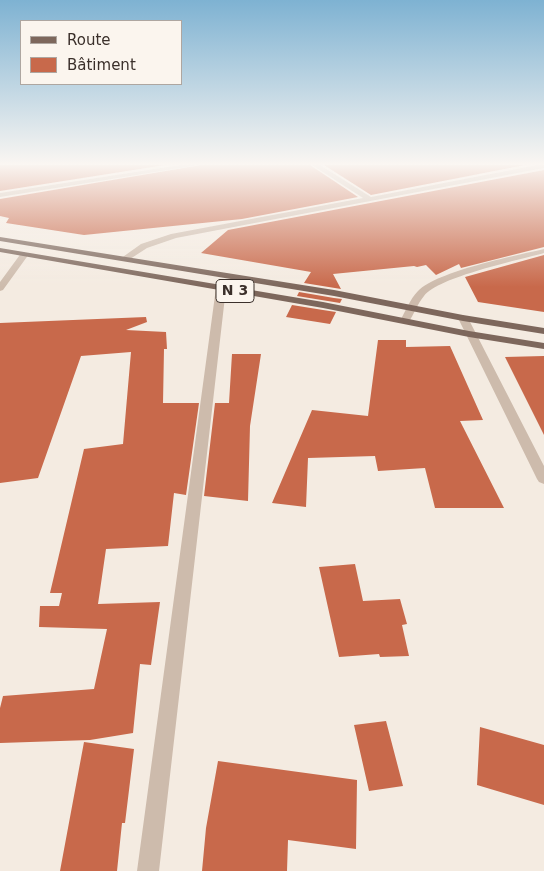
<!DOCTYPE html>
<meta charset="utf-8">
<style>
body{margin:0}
#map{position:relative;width:544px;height:871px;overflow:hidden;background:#f4ebe1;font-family:"DejaVu Sans",sans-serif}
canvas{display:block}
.legend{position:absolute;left:20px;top:20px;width:162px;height:65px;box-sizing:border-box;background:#fbf5ee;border:1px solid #aea6a0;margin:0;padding:6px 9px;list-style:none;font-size:15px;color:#3b302b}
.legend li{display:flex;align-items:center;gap:10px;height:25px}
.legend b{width:25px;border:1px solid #aea6a0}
</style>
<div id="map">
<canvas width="544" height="871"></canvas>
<ul class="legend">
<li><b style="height:6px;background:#7d675c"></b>Route</li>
<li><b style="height:14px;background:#c8694b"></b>Bâtiment</li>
</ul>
</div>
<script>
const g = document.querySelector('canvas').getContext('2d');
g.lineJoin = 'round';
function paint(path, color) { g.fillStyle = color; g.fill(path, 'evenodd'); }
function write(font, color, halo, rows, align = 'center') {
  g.font = font + ' "DejaVu Sans",sans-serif'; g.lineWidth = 5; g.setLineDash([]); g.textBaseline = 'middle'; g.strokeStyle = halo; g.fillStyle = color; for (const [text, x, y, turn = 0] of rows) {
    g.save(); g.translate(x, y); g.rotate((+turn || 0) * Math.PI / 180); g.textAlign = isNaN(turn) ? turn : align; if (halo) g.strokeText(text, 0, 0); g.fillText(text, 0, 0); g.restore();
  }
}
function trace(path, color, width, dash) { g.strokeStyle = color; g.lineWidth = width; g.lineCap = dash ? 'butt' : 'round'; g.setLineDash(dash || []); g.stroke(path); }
const building = new Path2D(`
 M 0,165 L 165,165 L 0,191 Z
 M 201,165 L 310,165 L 358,197 L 242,219 L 84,235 L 6,223 L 9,218 L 0,216 L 0,199 Z
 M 324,165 L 525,165 L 371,195 Z
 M 544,170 L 544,247 L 461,268 L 459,264 L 436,275 L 426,265 L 417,267 L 414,266 L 333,274 L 341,289 L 304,283 L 311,272 L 201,253 L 228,230 Z
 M 544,255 L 544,312 L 478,302 L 465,277 Z
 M 299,292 L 334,298 L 342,299 L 340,303 L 297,296 Z
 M 292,305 L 323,310 L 336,312 L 330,324 L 286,317 Z
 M 146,317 L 147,322 L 126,330 L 166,332 L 167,349 L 164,349 L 163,403 L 199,403 L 186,495 L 174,493 L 168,546 L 106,549 L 98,604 L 160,602 L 151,665 L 140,664 L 133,733 L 90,740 L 0,743 L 0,708 L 3,696 L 94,689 L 107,629 L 39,627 L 40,606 L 59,606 L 62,593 L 50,593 L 84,449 L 123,444 L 131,352 L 81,356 L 38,478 L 0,483 L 0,323 Z
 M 378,340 L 406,340 L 406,347 L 450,346 L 483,420 L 460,421 L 504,508 L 435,508 L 425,468 L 378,471 L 375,456 L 308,458 L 306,507 L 272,503 L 312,410 L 368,416 Z
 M 232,354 L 261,354 L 250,426 L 248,501 L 204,496 L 215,403 L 229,403 Z
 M 544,356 L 544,435 L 505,357 Z
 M 355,564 L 363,601 L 400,599 L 407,624 L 402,625 L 409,656 L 380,657 L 379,654 L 339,657 L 319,567 Z
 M 386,721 L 403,786 L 369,791 L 354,725 Z
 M 480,727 L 544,745 L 544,805 L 477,785 Z
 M 84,742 L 134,749 L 125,823 L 122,823 L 117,871 L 60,871 Z
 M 218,761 L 357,780 L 356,849 L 288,840 L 287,871 L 202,871 L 206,828 Z`);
const street = new Path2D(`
 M 180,165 L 199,165 L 0,197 L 0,193 Z
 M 312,165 L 320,165 L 371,197 L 537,165 L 544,165 L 544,168 L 176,238 L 147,248 L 127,261 L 120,259 L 141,244 L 171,234 L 363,198 Z
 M 544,249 L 544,253 C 519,260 438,277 424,296 C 417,304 414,315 408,323 L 405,324 L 400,321 C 405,312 410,299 418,291 C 438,271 514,256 544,249 Z
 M 22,252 L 29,254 L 3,290 L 0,291 L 0,282 Z
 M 221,285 L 226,288 L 159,871 L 137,871 L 216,288 Z
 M 463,315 L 468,318 L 544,466 L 544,484 L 539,482 L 537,479 L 458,318 Z`);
const primary = new Path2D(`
 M 0,237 L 334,290 L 463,315 L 544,328 L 544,334 L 463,321 L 334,296 L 0,241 Z
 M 0,248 L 323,302 L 469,331 L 544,343 L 544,349 L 469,337 L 323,308 L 0,252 Z`);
const shields = [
 [235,291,38]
];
const shieldNames = [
 ["N 3",235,291]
];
paint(building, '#c8694b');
paint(street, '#cdbbac');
paint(primary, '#7d675c');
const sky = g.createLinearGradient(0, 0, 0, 287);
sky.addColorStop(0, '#7eb2d2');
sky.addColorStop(0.57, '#faf6f2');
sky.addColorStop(1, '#faf6f200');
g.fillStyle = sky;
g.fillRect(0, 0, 544, 287);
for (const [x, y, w] of shields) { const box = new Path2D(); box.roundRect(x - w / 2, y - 11.5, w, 23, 4); g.fillStyle = '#fbf5ee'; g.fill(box); trace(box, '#3b302b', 1); }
write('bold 14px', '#3b302b', null, shieldNames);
</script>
